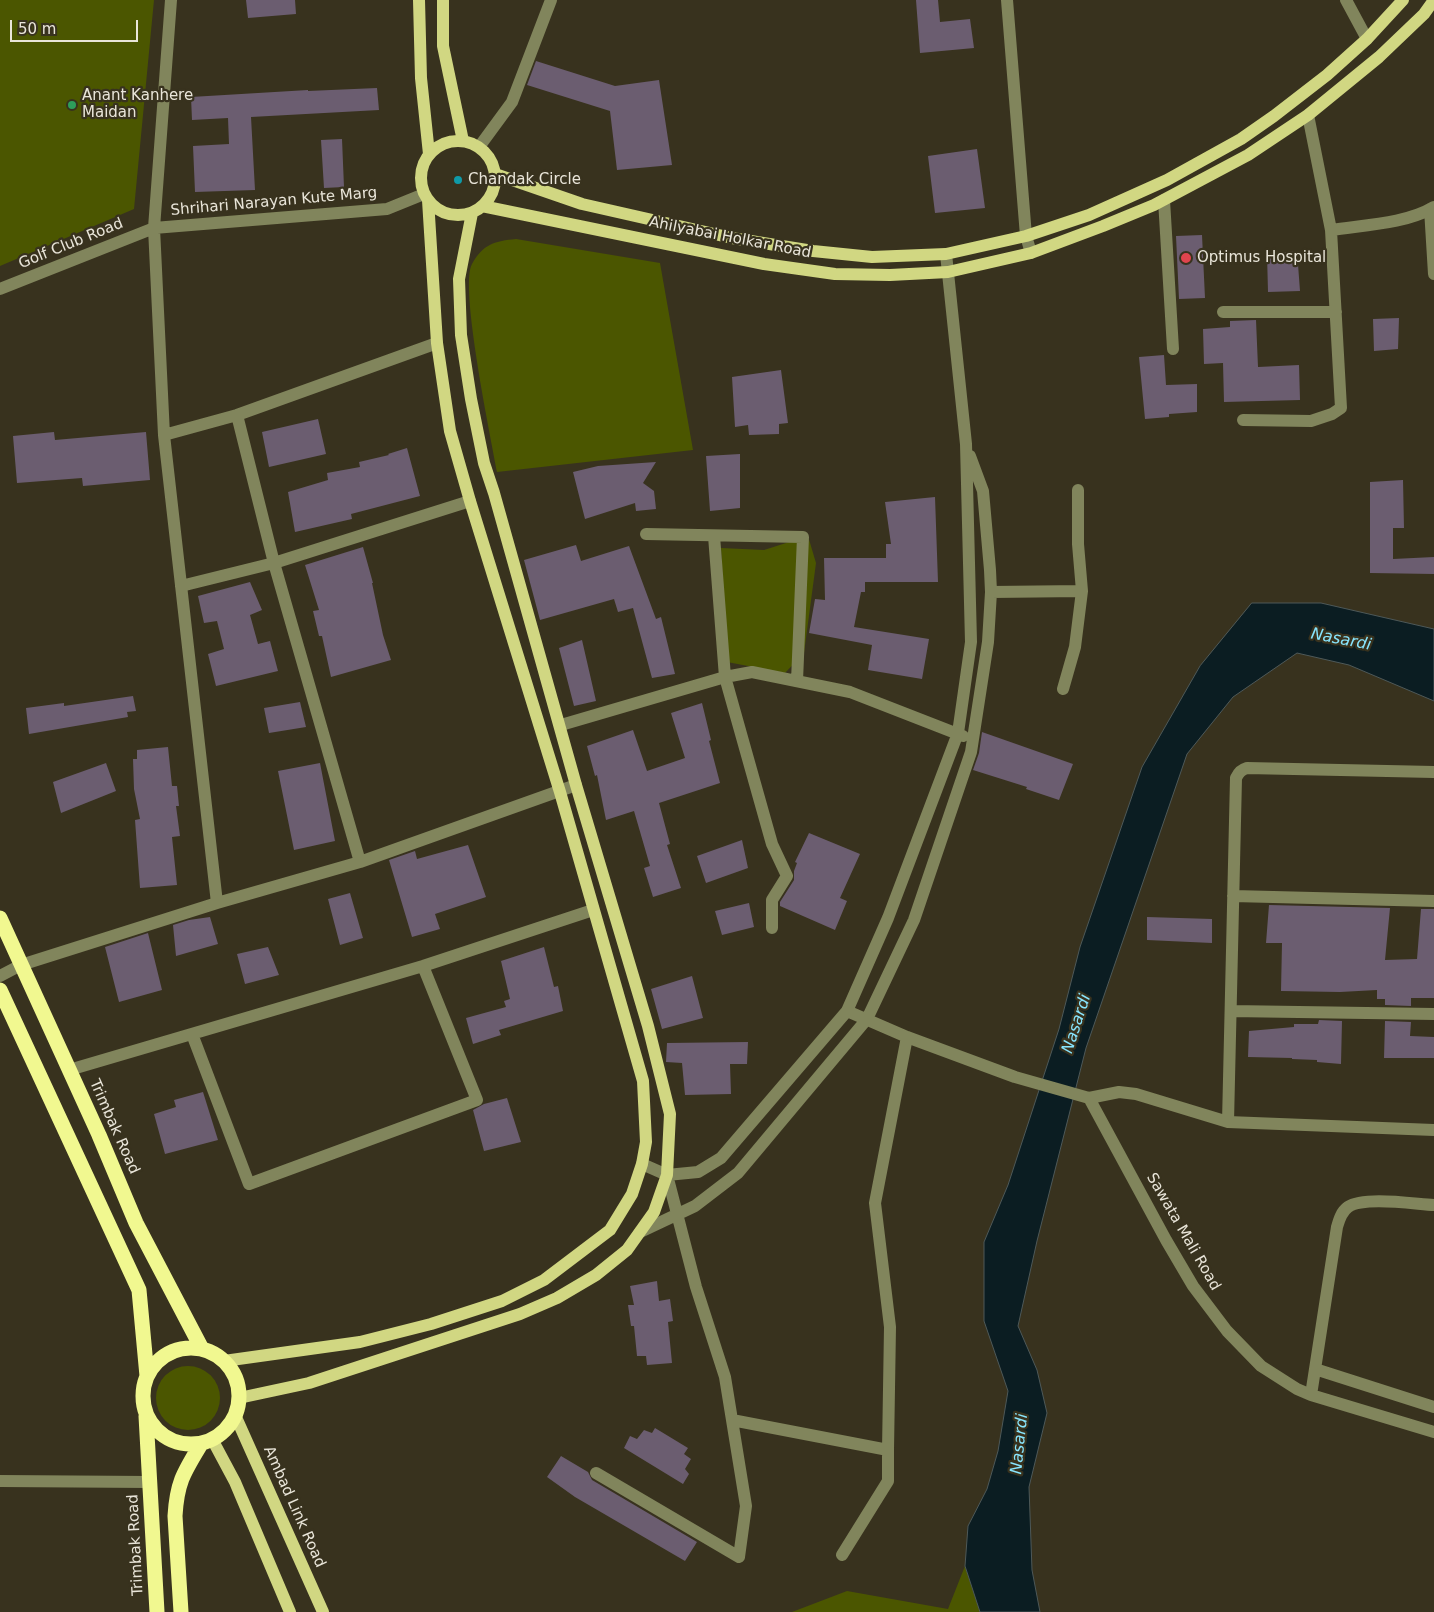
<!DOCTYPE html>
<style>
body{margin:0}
#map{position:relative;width:1434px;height:1612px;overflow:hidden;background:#38321e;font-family:"DejaVu Sans",sans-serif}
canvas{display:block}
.scale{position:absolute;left:10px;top:20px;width:128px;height:22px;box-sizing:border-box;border:2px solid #e9e5d9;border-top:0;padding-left:6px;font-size:15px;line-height:18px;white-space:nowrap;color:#e9e5d9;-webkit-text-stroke:4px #38321e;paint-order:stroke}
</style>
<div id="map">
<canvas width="1434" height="1612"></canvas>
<div class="scale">50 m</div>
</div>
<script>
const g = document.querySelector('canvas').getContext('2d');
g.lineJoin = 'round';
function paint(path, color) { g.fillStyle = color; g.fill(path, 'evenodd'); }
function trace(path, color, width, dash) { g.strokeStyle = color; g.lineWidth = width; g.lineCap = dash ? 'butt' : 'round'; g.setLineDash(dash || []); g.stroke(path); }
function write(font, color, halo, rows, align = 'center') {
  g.font = font + ' "DejaVu Sans",sans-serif'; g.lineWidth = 4.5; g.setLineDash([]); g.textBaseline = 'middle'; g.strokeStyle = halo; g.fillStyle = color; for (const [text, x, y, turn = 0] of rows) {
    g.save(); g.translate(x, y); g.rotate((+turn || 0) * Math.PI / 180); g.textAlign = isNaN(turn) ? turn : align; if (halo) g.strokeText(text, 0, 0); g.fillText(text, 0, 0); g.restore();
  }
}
const green = new Path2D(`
 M 0,0 L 154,0 L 134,209 L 0,266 Z
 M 516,239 L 660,263 L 693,450 L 497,472 C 491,438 459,286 472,264 C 483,244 495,241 516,239 Z
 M 808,536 L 816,563 L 804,653 L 785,673 L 727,662 L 721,548 L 764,550 Z
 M156 1398a32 32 0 1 1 64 0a32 32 0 1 1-64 0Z
 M 965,1566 L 980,1612 L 792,1612 L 847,1591 L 948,1609 Z`);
const water = new Path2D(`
 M 1252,603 L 1321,603 L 1434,629 L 1434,701 L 1349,665 L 1297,653 L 1233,697 L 1187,754 L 1086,1048 L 1037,1241 L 1018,1326 L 1037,1370 L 1047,1413 L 1029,1487 L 1032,1570 L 1040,1612 L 980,1612 L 965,1566 L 968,1526 L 987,1489 L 998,1451 L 1008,1391 L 984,1321 L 984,1242 L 1008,1185 L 1059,1029 L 1080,947 L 1142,767 L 1200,666 Z`);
const building = new Path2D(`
 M 246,0 L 295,0 L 296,14 L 248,18 Z
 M 916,0 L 938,0 L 940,22 L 970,19 L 974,48 L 920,53 Z
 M 536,61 L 615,86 L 659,80 L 672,165 L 617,170 L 610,111 L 527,85 Z
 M 377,88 L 379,110 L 251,117 L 255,190 L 195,192 L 193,146 L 229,144 L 228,118 L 192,120 L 191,97 L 308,90 L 308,91 Z
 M 342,139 L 344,187 L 324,188 L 321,140 Z
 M 977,149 L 985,208 L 935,213 L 928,156 Z
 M 1202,235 L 1205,298 L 1179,299 L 1176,236 Z
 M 1297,251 L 1300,291 L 1268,292 L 1267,254 Z
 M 1399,318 L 1398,349 L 1374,351 L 1373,319 Z
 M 1256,320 L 1258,367 L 1299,365 L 1300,400 L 1224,402 L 1223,363 L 1204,364 L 1203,329 L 1230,327 L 1230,321 Z
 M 1164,355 L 1166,385 L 1197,384 L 1197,412 L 1169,414 L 1169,417 L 1145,419 L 1139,357 Z
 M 781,370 L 788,423 L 779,424 L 779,434 L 749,435 L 748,425 L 735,427 L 732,377 Z
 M 318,419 L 326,454 L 269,467 L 262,432 Z
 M 54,432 L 55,440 L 146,432 L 150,480 L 83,486 L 82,478 L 17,483 L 13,436 Z
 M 407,448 L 420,496 L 351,514 L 352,519 L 295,532 L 288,492 L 328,480 L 327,473 L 360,467 L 359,462 L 389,455 L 388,454 Z
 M 740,454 L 740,508 L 710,511 L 706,456 Z
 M 656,462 L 643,483 L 654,491 L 656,509 L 636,511 L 635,503 L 585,519 L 573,472 L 598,466 Z
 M 1403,480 L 1404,528 L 1393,528 L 1393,559 L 1434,557 L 1434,574 L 1370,573 L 1370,482 Z
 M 935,497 L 938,582 L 865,582 L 865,592 L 861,592 L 854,627 L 929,639 L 922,679 L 868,670 L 872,645 L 809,633 L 815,599 L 825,600 L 824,558 L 886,558 L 886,544 L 891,544 L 885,502 Z
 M 576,545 L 581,561 L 629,546 L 656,619 L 661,617 L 675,674 L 652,678 L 633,608 L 618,612 L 614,599 L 540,620 L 524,560 Z
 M 363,547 L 373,583 L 372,583 L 383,635 L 391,660 L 331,677 L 322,636 L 319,636 L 313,611 L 319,610 L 305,565 Z
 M 250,582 L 262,610 L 250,615 L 258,644 L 270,641 L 278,671 L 216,686 L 208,654 L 224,649 L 217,621 L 204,623 L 198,596 Z
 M 582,640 L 596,701 L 574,706 L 559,648 Z
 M 133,696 L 136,711 L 127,712 L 128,717 L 29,734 L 26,708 L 64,703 L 64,706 Z
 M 300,702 L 306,727 L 269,733 L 264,708 Z
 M 702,703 L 711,740 L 709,741 L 720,783 L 659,803 L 670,844 L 667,845 L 681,888 L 653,897 L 644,868 L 650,866 L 634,811 L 606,820 L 597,775 L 595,776 L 587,746 L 633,730 L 647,771 L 685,758 L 671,713 Z
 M 982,732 L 1073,764 L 1059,800 L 1026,789 L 1027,787 L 973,770 L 979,753 Z
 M 168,747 L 172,786 L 177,786 L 179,806 L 176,806 L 180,836 L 172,837 L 177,885 L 140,888 L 135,820 L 140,819 L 134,789 L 133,759 L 137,759 L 137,750 Z
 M 106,763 L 116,791 L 61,813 L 53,782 Z
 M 320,763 L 335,841 L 294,850 L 278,771 Z
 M 809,833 L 860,854 L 840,898 L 847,901 L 835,930 L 780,906 L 780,902 L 794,880 L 794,871 L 797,863 L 795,862 Z
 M 742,840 L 748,868 L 706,883 L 697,856 Z
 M 468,845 L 486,897 L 435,914 L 440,929 L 412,937 L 389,860 L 415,851 L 417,859 Z
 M 350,893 L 363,938 L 340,945 L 328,899 Z
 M 749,903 L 754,927 L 722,935 L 715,911 Z
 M 1269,905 L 1390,908 L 1385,960 L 1417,959 L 1421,909 L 1434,909 L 1434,998 L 1411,998 L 1411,1006 L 1385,1005 L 1385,999 L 1377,999 L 1377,990 L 1340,992 L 1281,991 L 1282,943 L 1266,943 Z
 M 210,917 L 218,944 L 176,956 L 173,925 L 189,920 Z
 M 1147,917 L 1212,919 L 1212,943 L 1147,940 Z
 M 148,933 L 162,990 L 119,1002 L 105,947 Z
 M 268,947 L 279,975 L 245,984 L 237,954 Z
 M 544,947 L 554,987 L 558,986 L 563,1011 L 499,1030 L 501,1035 L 473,1044 L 466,1018 L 506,1007 L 504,1001 L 510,999 L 501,961 Z
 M 692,976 L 703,1018 L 662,1029 L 651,989 Z
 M 1319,1020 L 1342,1021 L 1341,1064 L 1317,1062 L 1317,1060 L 1292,1059 L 1292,1058 L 1248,1057 L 1249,1031 L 1294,1027 L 1294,1024 L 1318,1024 Z
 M 1385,1021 L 1411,1022 L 1410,1036 L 1434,1037 L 1434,1058 L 1384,1058 Z
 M 748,1042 L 747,1064 L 730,1064 L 731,1094 L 685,1095 L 682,1063 L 666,1062 L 667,1043 Z
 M 203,1092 L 218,1140 L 165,1154 L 154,1114 L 176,1107 L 174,1100 Z
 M 507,1098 L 521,1142 L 484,1151 L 473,1110 L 484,1104 Z
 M 657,1281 L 659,1301 L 670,1299 L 673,1321 L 668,1322 L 672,1363 L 647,1365 L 646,1356 L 637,1356 L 634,1326 L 631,1326 L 628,1305 L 634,1305 L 630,1286 Z
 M 655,1428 L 688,1448 L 684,1454 L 691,1459 L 685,1469 L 689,1474 L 683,1484 L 624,1448 L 630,1436 L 637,1439 L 644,1430 L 652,1433 Z
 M 561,1456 L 588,1472 L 592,1480 L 697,1542 L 685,1561 L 575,1497 L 547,1477 Z`);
const minor = new Path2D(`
 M 171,0 L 154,228 L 164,435 L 217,903
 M 1007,0 L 1026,236 L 1031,253
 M 1346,0 L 1367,39
 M 479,147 L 512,102 L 551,0
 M 1164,200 L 1173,349
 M 1430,209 L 1434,274
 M 1331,230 C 1363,225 1406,224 1434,207
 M 0,289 L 154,228 L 387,209 L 424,194
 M 1223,312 L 1336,312
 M 237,415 L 274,563 L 360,862
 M 1243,420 L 1311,421 L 1332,414 L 1341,408 L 1331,230 L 1308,115
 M 164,435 L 237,415 L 437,343
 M 646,534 L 803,537 L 797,681
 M 714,536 L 725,677 L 772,844 L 787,876 L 772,900 L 772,928
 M 181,586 L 274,563 L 470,501
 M 991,592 L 1082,591 L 1078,544 L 1078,490
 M 1063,689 L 1075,647 L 1082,591
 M 561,725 L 725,677 L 752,672 L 850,692 L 963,736
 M 1233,896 L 1434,901
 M 0,976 L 21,965 L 217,903 L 360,862 L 576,785
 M 847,1011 L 907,1037 L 1015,1077 L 1089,1098 L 1119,1092 L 1136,1094 L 1228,1122 L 1434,1130
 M 1231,1011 L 1434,1014
 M 192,1034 L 249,1184 L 477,1100 L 423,966
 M 69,1070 L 423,966 L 593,910
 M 1089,1098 L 1166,1240 L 1193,1286 L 1227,1331 L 1261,1366 L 1297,1389 L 1311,1395 L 1434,1432
 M 1228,1122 L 1236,778 C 1239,772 1241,770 1247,768 L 1434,772
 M 642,1164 L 667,1175 L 698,1172 L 721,1158 L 847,1011 L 888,918 L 958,733 L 971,642 L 966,444 L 946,254
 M 640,1232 L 695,1206 L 738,1173 L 867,1019 L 914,920 L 971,752 L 988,642 L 991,592 L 990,570 L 983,491 L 970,456
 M 1315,1369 L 1434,1407
 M 1311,1395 L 1337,1227 C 1339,1220 1341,1212 1348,1207 C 1364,1196 1414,1204 1434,1205
 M 732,1420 L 888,1450 L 890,1327 L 875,1203 L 907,1037
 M 596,1473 L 739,1557 L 746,1506 L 725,1377 L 696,1287 L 667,1175
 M 0,1481 L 150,1482
 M 842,1555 L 888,1481 L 888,1450`);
const major = new Path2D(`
 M 419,0 L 421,78 L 429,154
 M 443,0 L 443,46 L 463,141
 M421 178a37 37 0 1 1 74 0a37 37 0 1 1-74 0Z
 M 495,174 L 582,204 L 732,238 L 813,251 L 872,257 L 946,254 L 1026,236 L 1089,215 L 1167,180 L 1241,139 L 1274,116 L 1327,75 L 1367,39 L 1403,0
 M 482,206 L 764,264 L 835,274 L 890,275 L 948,272 L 1031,253 L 1103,226 L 1154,205 L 1248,155 L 1308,115 L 1379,57 L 1424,14 L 1434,0
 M 224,1361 L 360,1342 L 431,1324 L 502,1301 L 544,1280 L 610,1230 L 632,1194 L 642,1164 L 646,1142 L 643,1081 L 560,792 L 470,501 L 450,431 L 437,343 L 428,200
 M 239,1398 L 309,1383 L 520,1314 L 557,1298 L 596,1275 L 627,1250 L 654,1212 L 667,1175 L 670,1114 L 648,1026 L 576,785 L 494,493 L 484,463 L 471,399 L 461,335 L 459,279 L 472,213
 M 235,1415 L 323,1612
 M 212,1439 L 235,1482 L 290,1612`);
const highway = new Path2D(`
 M 0,918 L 99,1135 L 136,1223 L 201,1347
 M 0,990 L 139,1290 L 147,1376
 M143 1396a48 48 0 1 1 96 0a48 48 0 1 1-96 0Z
 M 146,1416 L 157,1612
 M 181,1612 L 175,1516 C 177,1482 184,1472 201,1444`);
const markers = [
 [72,105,5,"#2e9e5b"],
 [458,180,5,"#0f9aa8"],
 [1186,258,6,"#e0444e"]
];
const poiNames = [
 ["Anant Kanhere",82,96],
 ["Maidan",82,113],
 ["Chandak Circle",468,180],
 ["Optimus Hospital",1197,258]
];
const streetNames = [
 ["Shrihari Narayan Kute Marg",274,202,-5],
 ["Ahilyabai Holkar Road",730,238,11],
 ["Golf Club Road",71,244,-22],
 ["Trimbak Road",114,1127,66],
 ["Sawata Mali Road",1183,1232,60],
 ["Ambad Link Road",294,1507,66],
 ["Trimbak Road",136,1545,-93]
];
const waterNames = [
 ["Nasardi",1341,640,11],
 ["Nasardi",1077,1024,-72],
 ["Nasardi",1020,1444,-84]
];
paint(green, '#4b5600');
paint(water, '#0b1d22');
trace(water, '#4e5959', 1);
paint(building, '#6b5d70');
trace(minor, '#81855c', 12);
trace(major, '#d1d782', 12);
trace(highway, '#f1f890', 15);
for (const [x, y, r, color] of markers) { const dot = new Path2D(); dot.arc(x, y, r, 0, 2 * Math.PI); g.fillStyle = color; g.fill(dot); trace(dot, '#38321e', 2); }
write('15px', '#e9e5d9', '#38321e', poiNames, 'left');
write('15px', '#e9e5d9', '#38321e', streetNames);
write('italic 16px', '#88e5fe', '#38321e', waterNames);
</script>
